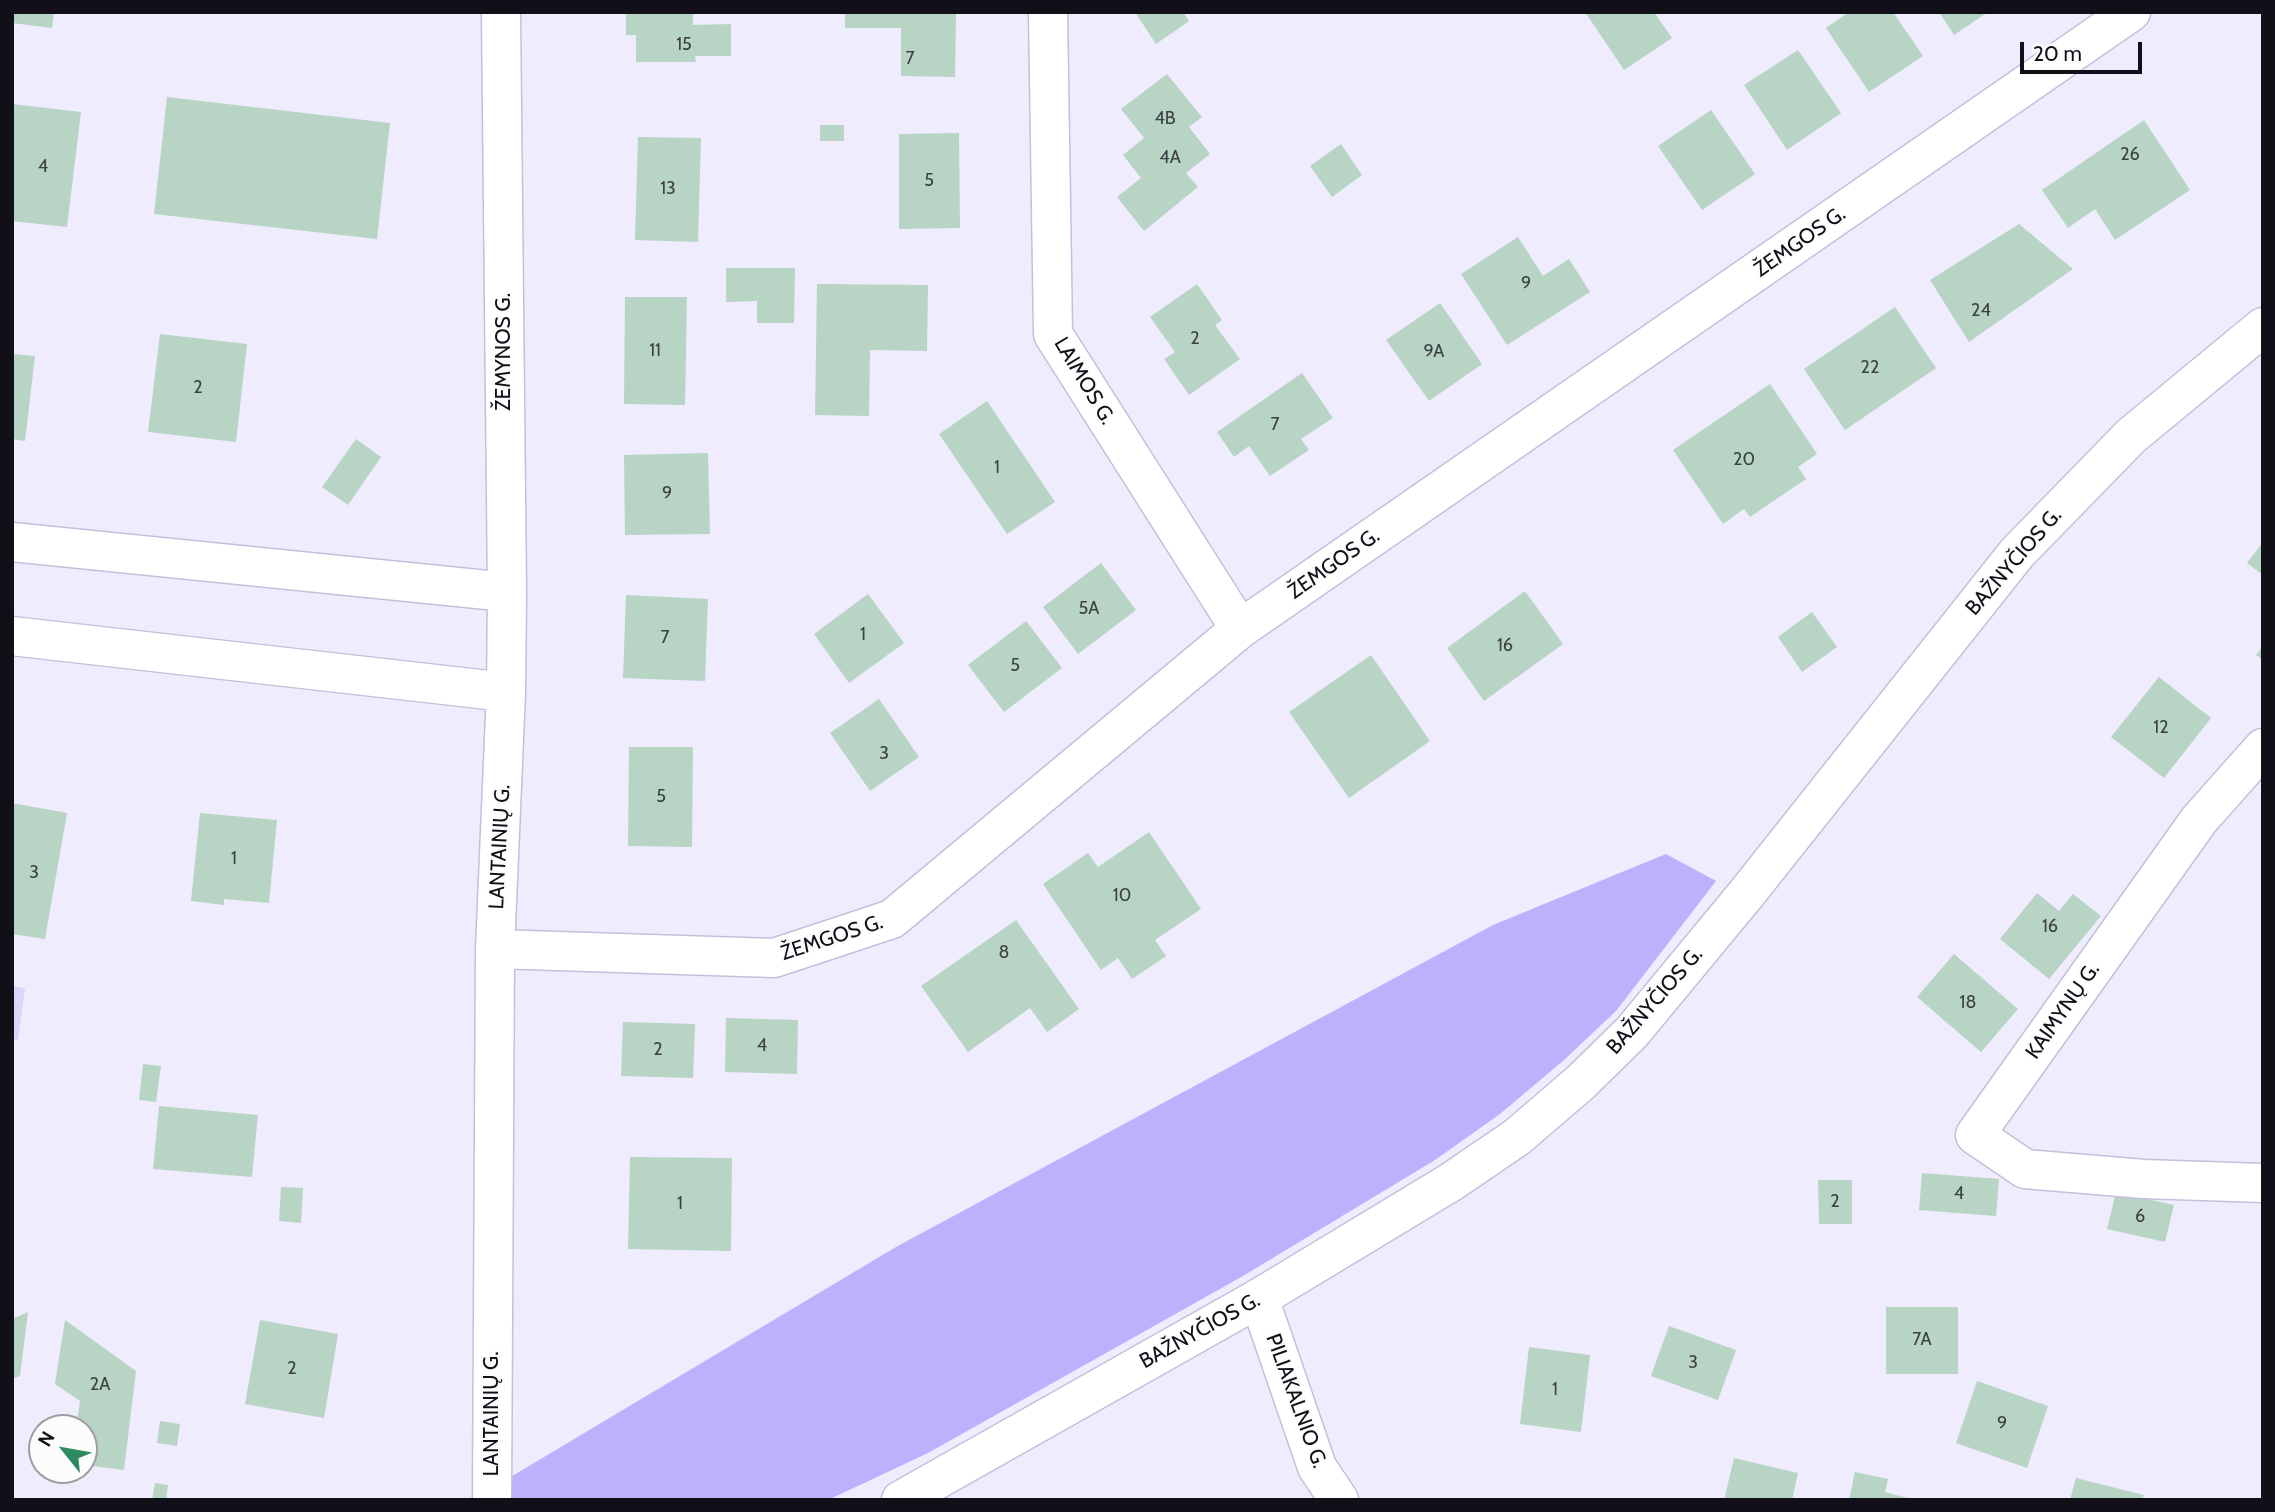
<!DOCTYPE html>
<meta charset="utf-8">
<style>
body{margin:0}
#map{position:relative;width:2275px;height:1512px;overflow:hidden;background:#eeecfd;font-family:Cabin,sans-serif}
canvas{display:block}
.frame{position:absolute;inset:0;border:14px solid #111019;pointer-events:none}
.north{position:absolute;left:28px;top:1414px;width:70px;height:70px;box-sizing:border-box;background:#fcfcfc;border:2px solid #9e9ea1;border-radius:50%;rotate:301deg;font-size:19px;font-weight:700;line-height:28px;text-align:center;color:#111019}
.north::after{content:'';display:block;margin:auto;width:24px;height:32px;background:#2d8a61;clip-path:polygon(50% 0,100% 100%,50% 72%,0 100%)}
.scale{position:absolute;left:2020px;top:42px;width:122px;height:32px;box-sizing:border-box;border:4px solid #111019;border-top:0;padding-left:9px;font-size:21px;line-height:24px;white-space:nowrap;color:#111019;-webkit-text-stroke:5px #fcfcfc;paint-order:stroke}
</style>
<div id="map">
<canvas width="2275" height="1512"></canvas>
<div class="frame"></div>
<div class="north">N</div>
<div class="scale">20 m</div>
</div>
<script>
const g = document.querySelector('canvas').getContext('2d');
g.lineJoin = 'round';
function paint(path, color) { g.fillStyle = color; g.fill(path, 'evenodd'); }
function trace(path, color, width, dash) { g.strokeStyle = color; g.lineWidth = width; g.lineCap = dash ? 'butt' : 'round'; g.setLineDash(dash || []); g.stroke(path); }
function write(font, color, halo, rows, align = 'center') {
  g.font = font + ' Cabin,sans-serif'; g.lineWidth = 5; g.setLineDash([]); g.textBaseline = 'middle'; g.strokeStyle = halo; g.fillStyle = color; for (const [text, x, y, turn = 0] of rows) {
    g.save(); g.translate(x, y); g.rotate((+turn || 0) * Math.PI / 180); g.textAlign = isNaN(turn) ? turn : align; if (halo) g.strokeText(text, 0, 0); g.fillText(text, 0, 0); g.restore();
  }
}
const green = new Path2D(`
 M 12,986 L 25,988 L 18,1040 L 12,1039 Z`);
const forest = new Path2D(`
 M 1666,854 L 1716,881 L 1616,1011 L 1564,1060 L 1500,1114 L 1435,1160 L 1243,1276 L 928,1453 L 828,1500 L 472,1500 L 896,1247 L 1493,925 Z`);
const building = new Path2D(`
 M 12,12 L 54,12 L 52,28 L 12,23 Z
 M 626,12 L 693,12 L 693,25 L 731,24 L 731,56 L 695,56 L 696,62 L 636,62 L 636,35 L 626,35 Z
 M 845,12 L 956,12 L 955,77 L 901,76 L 901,28 L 845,28 Z
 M 1135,12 L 1183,12 L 1189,21 L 1156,44 Z
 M 1585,12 L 1654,12 L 1672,38 L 1624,70 Z
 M 1849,12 L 1893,12 L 1923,56 L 1869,92 L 1826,28 Z
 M 1939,12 L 1988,12 L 1954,35 Z
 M 1798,50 L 1841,113 L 1787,150 L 1744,85 Z
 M 1167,74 L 1202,117 L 1189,127 L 1210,154 L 1186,173 L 1198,187 L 1144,231 L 1117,197 L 1141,178 L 1123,155 L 1144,138 L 1121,109 Z
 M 167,97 L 390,123 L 377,239 L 154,214 Z
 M 12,104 L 81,112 L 67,227 L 12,221 Z
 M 1711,110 L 1755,174 L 1702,210 L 1658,146 Z
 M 2144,120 L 2190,190 L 2115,240 L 2095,209 L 2068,228 L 2042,190 Z
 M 820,125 L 844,125 L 844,141 L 820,141 Z
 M 959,133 L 960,228 L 899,229 L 899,134 Z
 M 638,137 L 701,138 L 698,242 L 635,240 Z
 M 1341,144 L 1362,175 L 1332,197 L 1310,166 Z
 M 2019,224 L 2073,269 L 1969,342 L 1930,280 Z
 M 1518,237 L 1543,276 L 1569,259 L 1590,292 L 1507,345 L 1461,274 Z
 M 726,268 L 795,268 L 794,323 L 757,323 L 757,301 L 726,302 Z
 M 817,284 L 928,285 L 927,351 L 870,350 L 869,416 L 815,415 Z
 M 1197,284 L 1222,320 L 1215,325 L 1240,359 L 1189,395 L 1164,359 L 1175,352 L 1150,317 Z
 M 625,297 L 687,297 L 685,405 L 624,404 Z
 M 1440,303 L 1482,364 L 1429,401 L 1386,340 Z
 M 1895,307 L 1936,368 L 1845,430 L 1804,369 Z
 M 160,334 L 247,344 L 236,442 L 148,432 Z
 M 12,354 L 35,356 L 25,441 L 12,439 Z
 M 1302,373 L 1333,418 L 1301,439 L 1309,450 L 1270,476 L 1249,446 L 1234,457 L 1217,432 Z
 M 1770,384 L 1817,454 L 1798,467 L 1806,479 L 1750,517 L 1744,509 L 1723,524 L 1673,450 Z
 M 987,401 L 1055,502 L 1007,534 L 939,434 Z
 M 356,439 L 381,457 L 348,505 L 322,487 Z
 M 708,453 L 710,534 L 625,535 L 624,455 Z
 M 2263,542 L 2263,575 L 2247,563 Z
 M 1101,563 L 1136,610 L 1078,654 L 1043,607 Z
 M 1525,591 L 1563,644 L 1484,701 L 1447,648 Z
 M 868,594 L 904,643 L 849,683 L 814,634 Z
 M 626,595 L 708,599 L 705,681 L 623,678 Z
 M 1812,612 L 1837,647 L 1802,672 L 1778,637 Z
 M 1026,621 L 1062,668 L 1004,712 L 968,665 Z
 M 2263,646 L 2263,660 L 2256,655 Z
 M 1371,655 L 1430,741 L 1349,798 L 1289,712 Z
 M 2159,677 L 2211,718 L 2164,778 L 2111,737 Z
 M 879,699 L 919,757 L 870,791 L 830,733 Z
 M 629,747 L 693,747 L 692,847 L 628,846 Z
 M 12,803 L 67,813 L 45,939 L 12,934 Z
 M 200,813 L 277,820 L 269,903 L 224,899 L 224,905 L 191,901 Z
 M 1149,832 L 1201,909 L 1155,940 L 1166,956 L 1132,979 L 1118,958 L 1101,970 L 1043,884 L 1088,853 L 1098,867 Z
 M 2037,893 L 2059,911 L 2073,894 L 2101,916 L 2049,979 L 2000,939 Z
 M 1016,920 L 1079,1009 L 1047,1032 L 1030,1008 L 968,1052 L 921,986 Z
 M 1954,954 L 2018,1009 L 1981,1052 L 1917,997 Z
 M 726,1018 L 798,1020 L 797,1074 L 725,1072 Z
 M 623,1022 L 695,1024 L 693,1078 L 621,1076 Z
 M 143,1064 L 161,1066 L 156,1102 L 139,1100 Z
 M 159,1106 L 258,1115 L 252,1177 L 153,1169 Z
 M 630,1157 L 732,1158 L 731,1251 L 628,1249 Z
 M 1922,1173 L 1999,1179 L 1996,1216 L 1919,1210 Z
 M 1818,1180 L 1852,1180 L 1852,1224 L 1819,1224 Z
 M 281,1187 L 303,1188 L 301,1223 L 279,1221 Z
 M 2116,1192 L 2174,1205 L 2165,1242 L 2107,1229 Z
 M 1886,1307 L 1958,1307 L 1958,1374 L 1886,1374 Z
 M 28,1312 L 20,1376 L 12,1379 L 12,1319 Z
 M 65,1320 L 136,1371 L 124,1470 L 84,1465 L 84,1428 L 76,1428 L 80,1401 L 55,1384 Z
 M 260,1320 L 338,1334 L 324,1418 L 245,1404 Z
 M 1669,1326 L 1736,1350 L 1718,1400 L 1651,1376 Z
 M 1529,1347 L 1590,1355 L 1581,1432 L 1520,1424 Z
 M 1977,1381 L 2048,1406 L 2027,1468 L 1956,1443 Z
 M 160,1421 L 180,1424 L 177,1446 L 157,1443 Z
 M 1734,1458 L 1798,1473 L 1792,1500 L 1724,1500 Z
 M 1855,1472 L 1888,1479 L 1885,1492 L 1915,1500 L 1849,1500 Z
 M 2076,1478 L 2144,1495 L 2142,1500 L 2070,1500 Z
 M 155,1483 L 168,1485 L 166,1500 L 152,1500 Z`);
const street = new Path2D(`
 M 1048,12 L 1053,334 L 1240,629
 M 12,542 L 507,592
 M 12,636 L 506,692
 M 2263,748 L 2199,820 L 1975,1135 L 2025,1169 L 2144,1179 L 2263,1183
 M 495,949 L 774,958 L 892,919 L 1240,629 L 2131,12
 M 1259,1298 L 1317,1467 L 1339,1500
 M 492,1500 L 495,949 L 506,692 L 507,592 L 501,12`);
const secondary = new Path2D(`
 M 901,1500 L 1259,1298 L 1451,1182 L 1517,1137 L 1581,1082 L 1632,1032 L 1747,893 L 2017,553 L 2131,436 L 2263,327`);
const numberNames = [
 ["15",684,45],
 ["7",910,59],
 ["4B",1165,119],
 ["26",2130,155],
 ["4A",1170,158],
 ["4",43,167],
 ["5",929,181],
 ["13",668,189],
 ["9",1526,284],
 ["24",1981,311],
 ["2",1195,339],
 ["11",655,351],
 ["9A",1434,352],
 ["22",1870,368],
 ["2",198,388],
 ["7",1275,425],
 ["20",1744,460],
 ["1",997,468],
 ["9",667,494],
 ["5A",1089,609],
 ["1",863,635],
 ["7",665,638],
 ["16",1505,646],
 ["5",1015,666],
 ["12",2161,728],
 ["3",884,754],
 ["5",661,797],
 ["1",234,859],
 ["3",34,873],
 ["10",1122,896],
 ["16",2050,927],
 ["8",1004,953],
 ["18",1968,1003],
 ["4",762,1046],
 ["2",658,1050],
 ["4",1959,1194],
 ["2",1835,1202],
 ["1",680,1204],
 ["6",2140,1217],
 ["7A",1922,1340],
 ["3",1693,1363],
 ["2",292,1369],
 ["2A",100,1385],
 ["1",1555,1390],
 ["9",2002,1424]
];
const streetNames = [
 ["ŽEMGOS G.",1800,242,-35],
 ["ŽEMYNOS G.",504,352,-90],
 ["LAIMOS G.",1084,381,59],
 ["BAŽNYČIOS G.",2014,562,-49],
 ["ŽEMGOS G.",1334,564,-35],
 ["LANTAINIŲ G.",500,847,-87],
 ["ŽEMGOS G.",832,938,-18],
 ["BAŽNYČIOS G.",1655,1001,-49],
 ["KAIMYNŲ G.",2063,1011,-55],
 ["BAŽNYČIOS G.",1200,1331,-29],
 ["PILIAKALNIO G.",1296,1401,70],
 ["LANTAINIŲ G.",492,1414,-90]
];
paint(green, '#dad6f9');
paint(forest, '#bdb0fc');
paint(building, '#b8d4c4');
trace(street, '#c3c0db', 41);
trace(secondary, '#c3c0db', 41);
trace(street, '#fff', 38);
trace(secondary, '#fff', 38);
write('18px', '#3b4144', null, numberNames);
write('21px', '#111019', '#fcfcfc', streetNames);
</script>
